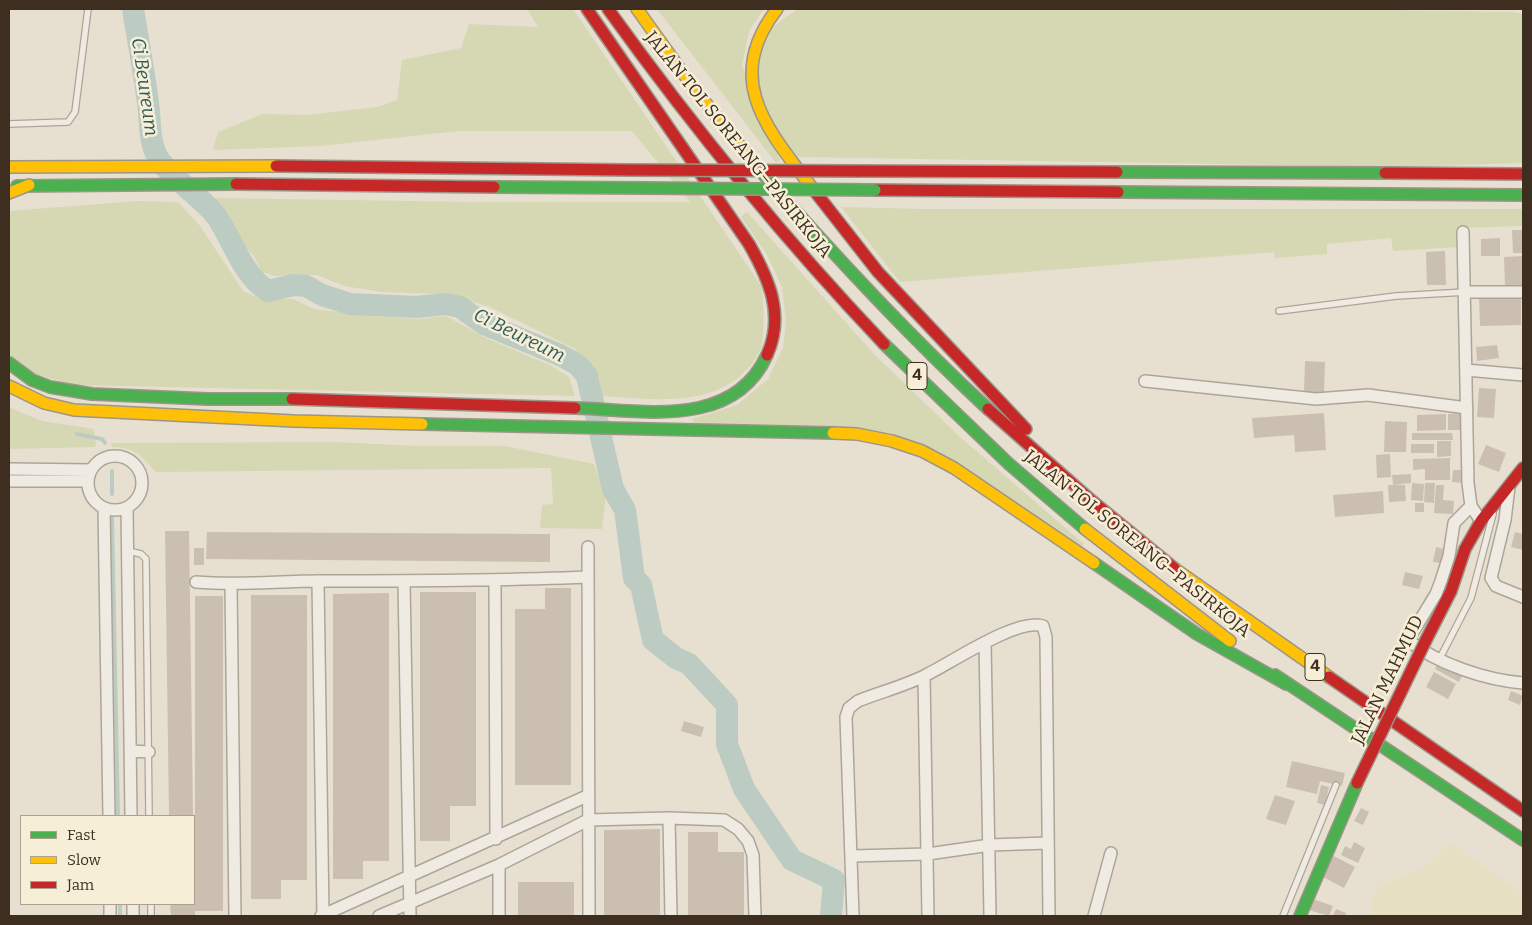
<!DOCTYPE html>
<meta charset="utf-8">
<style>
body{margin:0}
#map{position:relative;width:1532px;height:925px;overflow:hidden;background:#e7e0d1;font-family:Bitter,serif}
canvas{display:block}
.frame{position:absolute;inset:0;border:10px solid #3d2e20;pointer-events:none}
.legend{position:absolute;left:20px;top:815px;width:175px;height:90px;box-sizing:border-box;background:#f7eed8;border:1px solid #ada18e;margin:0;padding:6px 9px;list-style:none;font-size:15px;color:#3d2e20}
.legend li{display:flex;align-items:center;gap:10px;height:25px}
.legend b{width:25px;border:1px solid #ada18e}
</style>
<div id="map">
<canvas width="1532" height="925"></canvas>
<div class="frame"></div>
<ul class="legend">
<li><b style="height:6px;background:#4caf50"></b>Fast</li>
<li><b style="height:6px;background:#ffc107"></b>Slow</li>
<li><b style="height:6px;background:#c62828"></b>Jam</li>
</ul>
</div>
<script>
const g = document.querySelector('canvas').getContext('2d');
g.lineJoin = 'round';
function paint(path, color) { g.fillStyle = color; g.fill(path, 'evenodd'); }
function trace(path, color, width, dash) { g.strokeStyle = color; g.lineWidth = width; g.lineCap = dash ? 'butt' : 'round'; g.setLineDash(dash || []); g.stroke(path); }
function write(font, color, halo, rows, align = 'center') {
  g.font = font + ' Bitter,serif'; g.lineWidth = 5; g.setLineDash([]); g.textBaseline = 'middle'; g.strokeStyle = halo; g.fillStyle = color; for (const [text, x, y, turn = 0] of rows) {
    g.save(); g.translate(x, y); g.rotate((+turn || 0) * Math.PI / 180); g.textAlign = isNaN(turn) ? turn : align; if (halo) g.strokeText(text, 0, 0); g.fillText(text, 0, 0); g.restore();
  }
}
const farmland = new Path2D(`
 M 1451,843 L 1523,894 L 1523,916 L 1368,916 L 1374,894 L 1382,884 L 1422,869 Z`);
const green = new Path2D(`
 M 527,9 L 573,9 L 762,287 C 763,300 766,339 760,351 C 728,410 659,400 603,396 L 599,377 L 575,349 L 488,306 L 441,294 L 382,292 L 344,286 L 317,275 L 275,276 L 262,272 L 254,256 L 235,237 L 229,214 L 211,198 L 478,202 L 690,202 L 632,131 L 459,131 L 320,146 L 213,150 L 218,132 L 263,114 L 307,115 L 377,107 L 397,100 L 402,60 L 461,48 L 469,24 L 538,27 Z
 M 657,9 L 764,9 L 749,31 L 742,65 L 780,160 L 776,163 Z
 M 798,9 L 1303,9 L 1513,12 L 1523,14 L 1523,163 L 1400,167 L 798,157 C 769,119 737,69 776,25 C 782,19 791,14 798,9 Z
 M 137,201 L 178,202 L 200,226 L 243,291 L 261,299 L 293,299 L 314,309 L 372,316 L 419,319 L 446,316 L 488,339 L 550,365 L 569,377 L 575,396 L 74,385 L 30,373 L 9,356 L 9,211 Z
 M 841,207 L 923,209 L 1523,209 L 1523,226 L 1458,228 L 1458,247 L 1393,251 L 1391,238 L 1327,244 L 1327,254 L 1275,258 L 1274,252 L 900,282 Z
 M 747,212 L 875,355 L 959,436 L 1084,544 L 1079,549 L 890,433 L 695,425 L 692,419 L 737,405 L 768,379 L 783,348 L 786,321 L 782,287 L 766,253 L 741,217 Z
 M 9,407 L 42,421 L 94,429 L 96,447 L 9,449 Z
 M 333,442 L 419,446 L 505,446 L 594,464 L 606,496 L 602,529 L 540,528 L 542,505 L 553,504 L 551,468 L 156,472 C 140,455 137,448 112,447 L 111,443 Z`);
const stream = new Path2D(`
 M 77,434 L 102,439 L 105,443
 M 112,494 L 112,471
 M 112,517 L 118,816
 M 120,904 L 120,916`);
const river = new Path2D(`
 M 133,9 C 138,40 144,71 148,103 C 151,122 148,144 160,161 C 176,182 204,199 217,217 C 233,241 243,276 268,291 L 294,285 L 306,286 L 322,295 L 350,304 L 417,307 L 445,304 L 460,307 L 484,324 L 560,355 L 578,365 L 587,376 L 613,489 L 625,510 L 634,578 L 641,585 L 653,640 L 676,658 L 689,664 L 727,705 L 727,744 L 744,789 L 792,860 L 834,880 L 831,916`);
const building = new Path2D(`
 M 1512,230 L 1523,230 L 1523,253 L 1513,253 Z
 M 1500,238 L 1500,256 L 1481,256 L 1481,239 Z
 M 1445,251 L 1446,285 L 1427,285 L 1426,252 Z
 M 1523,256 L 1523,285 L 1505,286 L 1504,257 Z
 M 1479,298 L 1521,298 L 1521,325 L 1480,326 Z
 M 1497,345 L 1499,358 L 1477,361 L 1476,347 Z
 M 1305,361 L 1325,362 L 1324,393 L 1304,393 Z
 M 1479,388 L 1496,389 L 1494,418 L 1477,417 Z
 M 1324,413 L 1326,450 L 1295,452 L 1294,435 L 1254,438 L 1252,418 Z
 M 1460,413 L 1460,430 L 1448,430 L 1448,414 Z
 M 1446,414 L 1446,430 L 1417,431 L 1417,415 Z
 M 1385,421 L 1407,422 L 1406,452 L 1384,452 Z
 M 1412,433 L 1452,433 L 1453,440 L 1412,440 Z
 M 1437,441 L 1451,441 L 1451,456 L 1437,457 Z
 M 1411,444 L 1434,444 L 1434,453 L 1411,453 Z
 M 1486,445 L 1506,453 L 1499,472 L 1478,464 Z
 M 1390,454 L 1391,477 L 1377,478 L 1376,455 Z
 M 1450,458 L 1450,480 L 1425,480 L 1425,469 L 1413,470 L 1413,459 Z
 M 1453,470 L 1464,470 L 1463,483 L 1452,482 Z
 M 1411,474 L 1411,483 L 1393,485 L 1392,475 Z
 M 1412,483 L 1424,484 L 1423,501 L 1411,500 Z
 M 1425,483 L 1435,483 L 1434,503 L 1424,502 Z
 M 1388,485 L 1405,485 L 1406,501 L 1389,502 Z
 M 1436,485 L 1444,485 L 1443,500 L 1454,501 L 1453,514 L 1434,513 Z
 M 1383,491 L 1384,513 L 1335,517 L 1333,495 Z
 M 1415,503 L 1424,503 L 1424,512 L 1415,512 Z
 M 165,531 L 189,531 L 193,816 L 169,816 Z
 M 207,532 L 550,534 L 550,562 L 206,559 Z
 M 1515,532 L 1523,534 L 1523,550 L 1511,547 Z
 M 1436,547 L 1448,550 L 1445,564 L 1433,562 Z
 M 194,548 L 204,548 L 204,565 L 194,565 Z
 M 1405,572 L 1423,576 L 1419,589 L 1402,585 Z
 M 545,588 L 571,588 L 571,785 L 515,785 L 515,609 L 545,609 Z
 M 420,592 L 476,592 L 476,806 L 450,806 L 450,841 L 420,841 Z
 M 389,593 L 389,861 L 363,861 L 363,879 L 333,879 L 333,594 Z
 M 251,595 L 307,595 L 307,880 L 281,880 L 281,899 L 251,899 Z
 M 195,596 L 223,596 L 223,911 L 195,911 L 195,916 L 171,916 L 170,904 L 195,905 Z
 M 1438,663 L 1462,676 L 1459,682 L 1435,669 Z
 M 1434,672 L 1456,684 L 1448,699 L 1426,687 Z
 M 1511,691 L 1523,696 L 1520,705 L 1508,700 Z
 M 684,721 L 704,727 L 701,737 L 681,731 Z
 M 1292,761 L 1345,773 L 1342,786 L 1320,781 L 1317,794 L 1286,787 Z
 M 1321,785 L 1329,787 L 1325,805 L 1317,803 Z
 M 1275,795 L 1295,801 L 1286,825 L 1266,819 Z
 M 1361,808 L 1369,812 L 1363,825 L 1354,821 Z
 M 660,829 L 660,916 L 604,916 L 604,830 Z
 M 688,832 L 718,832 L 718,852 L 744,852 L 744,916 L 688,916 Z
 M 1354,842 L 1365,848 L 1358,863 L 1341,855 L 1345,846 L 1351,849 Z
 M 1332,855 L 1355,867 L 1344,888 L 1321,876 Z
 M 518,882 L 574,882 L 574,916 L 518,916 Z
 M 1313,899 L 1333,906 L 1329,916 L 1309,910 Z
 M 1336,909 L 1346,913 L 1345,916 L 1333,915 Z`);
const lane = new Path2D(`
 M 9,124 L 68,122 L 75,112 L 88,9
 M 1279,311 L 1396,296 L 1466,292
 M 128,551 L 141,554 L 146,559 L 149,816
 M 1440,658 L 1471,598 L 1493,514
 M 151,904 L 151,916
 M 1283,916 L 1336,785`);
const street = new Path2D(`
 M 1463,232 L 1468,483 L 1471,506 L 1481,521
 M 1466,292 L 1523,292
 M 1466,370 L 1523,375
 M 1145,381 L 1316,399 L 1368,395 L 1467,408
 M88 483a27 27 0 1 1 54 0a27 27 0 1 1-54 0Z
 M 9,469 L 91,470
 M 9,481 L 88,481
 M 1509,487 L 1505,520 L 1491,578 L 1496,586 L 1523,597
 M 1471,506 L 1454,523 L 1449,556 L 1441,581 L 1436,594 L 1408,640 C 1437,664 1486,680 1523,683
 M 104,508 L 109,816
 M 127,508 L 131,816
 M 588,547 L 589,916
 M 318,581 L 323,915
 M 196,582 C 240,586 277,581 321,581 C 410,581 498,581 587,577
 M 404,582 L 410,916
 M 495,582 L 496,839
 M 231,585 L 235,916
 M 985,643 L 990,916
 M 924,676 L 928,916
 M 131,751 L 149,752
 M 669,818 L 671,916
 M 852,856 L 928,854 L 990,845 L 1047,843
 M 499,865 L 499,916
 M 110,904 L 110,916
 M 133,904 L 133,916
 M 321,916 L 587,796
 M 379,916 L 499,865 L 588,820 L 669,818 L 724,820 L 738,829 L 748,841 L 753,855 L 755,916
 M 853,916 L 846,717 L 849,708 L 858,701 C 880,692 905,686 926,675 C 951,663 1018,617 1043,626 L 1046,637 L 1049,916
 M 1094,916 L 1111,853`);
const fast = new Path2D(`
 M 756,166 C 830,251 906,333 988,409
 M 1117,172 L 1385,173
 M 17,186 L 236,184
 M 494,187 L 644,188
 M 1118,192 L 1523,195
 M 884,344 L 1009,464 L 1085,529
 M 9,363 L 32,380 L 50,387 L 92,394 L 208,399 L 292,399
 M 575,408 C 642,410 733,430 767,355
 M 422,424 L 833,433
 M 1094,563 L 1197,634 L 1286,684
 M 1275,675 L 1523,840
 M 1300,916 L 1357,783`);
const slow = new Path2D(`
 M 637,9 L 693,87 L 756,166
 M 777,9 C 722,80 768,130 813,189
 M 9,167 L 276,166
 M 9,193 L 29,185
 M 9,386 L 44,403 L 74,410 L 294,421 L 422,424
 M 833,433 L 857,434 L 892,441 L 922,451 L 954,468 L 1094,563
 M 1085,529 L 1230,641
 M 1175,569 L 1329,677`);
const jam = new Path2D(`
 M 587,9 L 749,244 C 769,279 785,315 767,355
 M 608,9 C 693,127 784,239 884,344
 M 276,166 L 630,170
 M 857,171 L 1117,172
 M 1385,173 L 1523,174
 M 236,184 L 494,187
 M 813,189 L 878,272 L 1026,429
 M 875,190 L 1118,192
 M 292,399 L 575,408
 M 988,409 L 1092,501 L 1175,569
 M 1426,640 L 1451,591 L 1465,549 L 1481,521 L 1523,468
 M 1329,677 L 1523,811`);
const fastBridge = new Path2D(`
 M 644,188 L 875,190`);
const jamBridge = new Path2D(`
 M 630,170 L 857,171
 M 1357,783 L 1426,640`);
const shields = [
 [917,376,20],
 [1315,667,20]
];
const shieldNames = [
 ["4",917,376],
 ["4",1315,667]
];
const streetNames = [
 ["JALAN TOL SOREANG–PASIRKOJA",738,145,51],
 ["JALAN TOL SOREANG–PASIRKOJA",1137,544,39],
 ["JALAN MAHMUD",1388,680,-64]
];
const waterNames = [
 ["Ci Beureum",144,87,82],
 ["Ci Beureum",519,336,26]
];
paint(farmland, '#e6dfc2');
paint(green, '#d6d7b3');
trace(stream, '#bcccc2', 4);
trace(river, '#bcccc2', 22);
paint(building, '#cbbfb2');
trace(lane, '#ada599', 8);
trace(street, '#ada599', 14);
trace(fast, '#9c958a', 14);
trace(slow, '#9c958a', 14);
trace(jam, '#9c958a', 14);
trace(lane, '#efebe3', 5.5);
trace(street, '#efebe3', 11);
trace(fast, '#4caf50', 11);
trace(slow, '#ffc107', 11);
trace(jam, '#c62828', 11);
trace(fastBridge, '#9c958a', 14, []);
trace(jamBridge, '#9c958a', 14, []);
trace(fastBridge, '#4caf50', 11);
trace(jamBridge, '#c62828', 11);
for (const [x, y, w] of shields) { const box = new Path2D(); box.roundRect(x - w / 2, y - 13.5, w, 27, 4); g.fillStyle = '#f7eed8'; g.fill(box); trace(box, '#3d2e20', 1); }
write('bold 16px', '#3d2e20', null, shieldNames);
write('18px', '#3d2e20', '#f7eed8', streetNames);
write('italic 19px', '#2f5d5a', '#f7eed8', waterNames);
</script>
